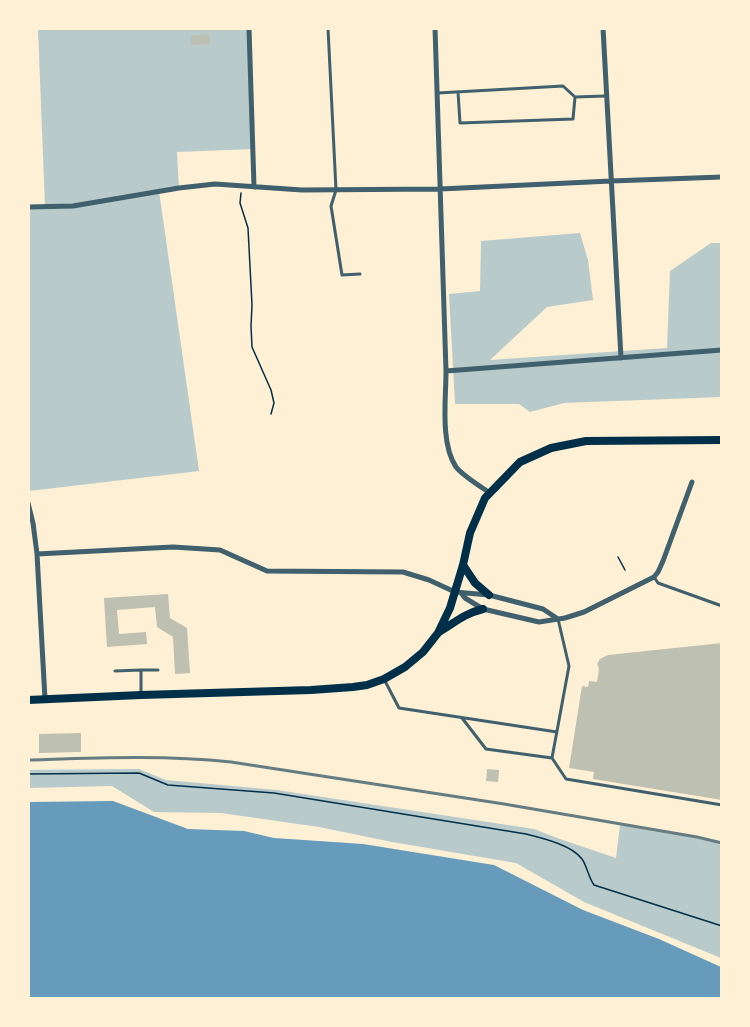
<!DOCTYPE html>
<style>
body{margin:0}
#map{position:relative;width:750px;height:1027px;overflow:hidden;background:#fdf0d5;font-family:Jost,sans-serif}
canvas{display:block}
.frame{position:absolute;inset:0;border:30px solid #fdf0d5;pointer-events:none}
</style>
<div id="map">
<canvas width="750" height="1027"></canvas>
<div class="frame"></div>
</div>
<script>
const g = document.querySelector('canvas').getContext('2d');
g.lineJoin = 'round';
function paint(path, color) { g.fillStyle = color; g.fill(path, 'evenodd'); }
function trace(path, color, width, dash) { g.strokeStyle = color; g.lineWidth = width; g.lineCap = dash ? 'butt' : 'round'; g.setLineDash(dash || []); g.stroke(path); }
const green = new Path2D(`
 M 38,29 L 249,29 L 253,149 L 177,152 L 179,188 L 159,191 L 199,471 L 29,491 L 28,207 L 45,206 Z
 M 580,233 L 588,260 L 593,300 L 547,307 L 490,360 L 667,348 L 670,271 L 711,243 L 721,243 L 721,397 L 564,403 L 530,412 L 519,404 L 455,404 L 449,294 L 480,291 L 481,241 Z
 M 139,769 L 166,780 L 277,790 L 534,829 L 560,839 L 616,858 L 620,825 L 630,825 L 721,843 L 721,958 L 584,902 L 516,863 L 392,842 L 319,827 L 221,813 L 154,812 L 112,786 L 29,788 L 28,770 Z`);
const water = new Path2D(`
 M 113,801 L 188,829 L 244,831 L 274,838 L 363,844 L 494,865 L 583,910 L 659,939 L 721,967 L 721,998 L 29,998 L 29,802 Z`);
const building = new Path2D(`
 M 209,34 L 210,44 L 191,45 L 191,36 Z
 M 168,594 L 170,618 L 187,628 L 190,673 L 175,674 L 173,637 L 157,627 L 155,607 L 117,610 L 119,634 L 146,632 L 147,644 L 107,647 L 104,598 Z
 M 722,643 L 722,800 L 593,779 L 594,772 L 569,768 L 582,686 L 588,687 L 589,681 L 597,682 L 599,669 L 597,664 L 600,659 L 608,655 Z
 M 81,733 L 81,752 L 39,753 L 39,734 Z
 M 487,769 L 499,770 L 498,782 L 486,781 Z`);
const path = new Path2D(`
 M 241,193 L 240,203 L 248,228 L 252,305 L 251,326 L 252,347 L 271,390 L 274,403 L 271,414
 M 618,557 L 625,570
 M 28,774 L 139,773 L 168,785 L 274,793 L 526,834 C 542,838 572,845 582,859 C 587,866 588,876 594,885 L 722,926`);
const service = new Path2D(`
 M 328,28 L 336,190 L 331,206 L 342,275 L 360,274
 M 458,92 L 460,123 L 573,119 L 575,97
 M 438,93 L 563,86 L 575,97 L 605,96
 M 654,577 L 658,583 L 722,606
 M 558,619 L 569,666 L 552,758 L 566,779 L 722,805
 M 141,670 L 158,670
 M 115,671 L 141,670 L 141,693
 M 385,681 L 399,708 L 557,732
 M 462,718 L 486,749 L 552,758`);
const minor = new Path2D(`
 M 249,28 L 254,187
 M 435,28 L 446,371 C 446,399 440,443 456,467 C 462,475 481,487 490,493
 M 603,28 L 621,358
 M 28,207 L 73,206 L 179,188 L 215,184 L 302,190 L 440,189 L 611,181 L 722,177
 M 446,371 L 722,350
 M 28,503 L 33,523 L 37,554 L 45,699
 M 37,554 L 173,547 L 220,550 L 267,571 L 403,572 L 429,580 L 455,592 L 489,595 L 543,609 L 558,619
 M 461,593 L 465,598 L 483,609 L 539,622 L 565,618 L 584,612 L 654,577 L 658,572 L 663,561 L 692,482`);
const secondary = new Path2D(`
 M 463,565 L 475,583 L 489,595
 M 439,632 C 456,622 463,614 483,609
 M 28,700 L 141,695 L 311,690 L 353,687 L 367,685 L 384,679 L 405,667 L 423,652 L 438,633 L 450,608 L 463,565 L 470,533 L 485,498 L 520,462 L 551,448 L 586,441 L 722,440`);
const rail = new Path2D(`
 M 28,760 C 96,758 163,755 231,762 L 504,804 L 697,837 L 722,843`);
paint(green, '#b9caca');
paint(water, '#669bbc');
paint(building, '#bec0b2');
trace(path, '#003049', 1.5);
trace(service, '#3f606c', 3);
trace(minor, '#3f606c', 5);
trace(secondary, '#003049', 8);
trace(rail, '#657d81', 3);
</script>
